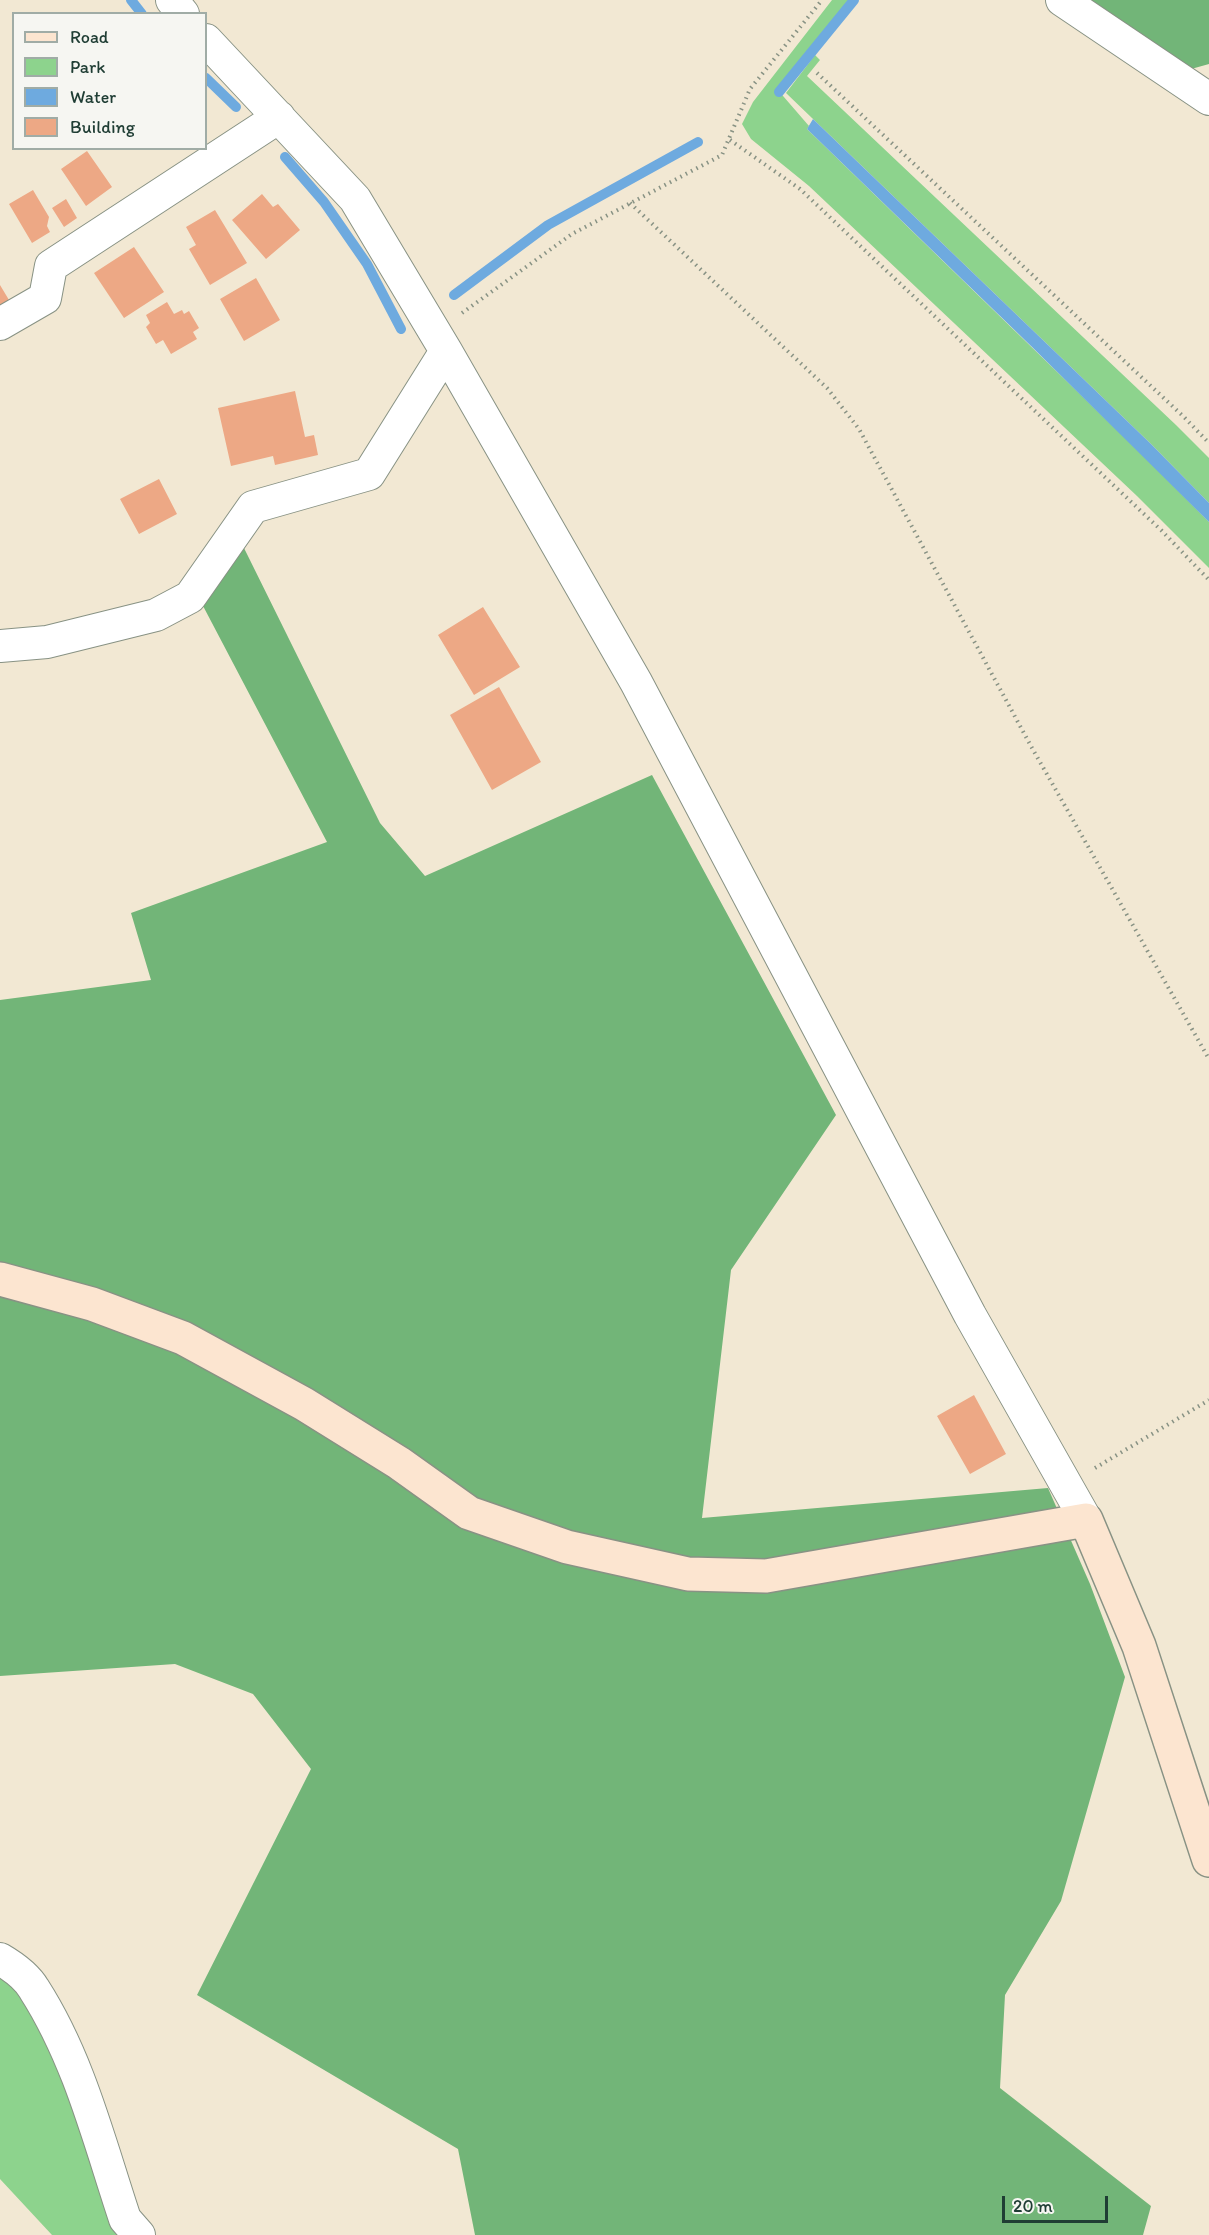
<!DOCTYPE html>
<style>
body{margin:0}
#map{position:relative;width:1209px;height:2235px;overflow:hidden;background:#f2e8d3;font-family:Itim,sans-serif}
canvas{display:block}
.legend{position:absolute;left:12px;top:12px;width:195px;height:138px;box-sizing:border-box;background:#f6f6f2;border:2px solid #a0aca6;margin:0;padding:8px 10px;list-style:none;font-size:18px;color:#1f3d34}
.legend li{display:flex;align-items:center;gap:12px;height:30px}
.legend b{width:30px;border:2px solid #a0aca6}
.scale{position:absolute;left:1002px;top:2196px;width:106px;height:27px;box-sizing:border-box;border:3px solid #1f3d34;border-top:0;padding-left:8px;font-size:18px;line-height:21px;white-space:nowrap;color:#1f3d34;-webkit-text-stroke:4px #f6f6f2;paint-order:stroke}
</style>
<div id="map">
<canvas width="1209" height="2235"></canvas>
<ul class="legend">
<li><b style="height:8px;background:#fce5d0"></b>Road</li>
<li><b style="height:16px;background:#8dd38d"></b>Park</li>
<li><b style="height:16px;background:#6eaadf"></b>Water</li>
<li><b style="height:16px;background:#eda885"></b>Building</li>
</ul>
<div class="scale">20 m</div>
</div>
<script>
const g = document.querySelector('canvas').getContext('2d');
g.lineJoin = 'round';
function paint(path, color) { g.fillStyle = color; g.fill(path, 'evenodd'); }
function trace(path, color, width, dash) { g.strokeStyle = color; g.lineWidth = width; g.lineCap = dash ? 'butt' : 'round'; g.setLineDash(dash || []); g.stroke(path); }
const green = new Path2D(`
 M 832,0 L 849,0 L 777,89 L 809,126 L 807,129 L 1154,466 L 1209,522 L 1209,568 L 1137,496 L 809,186 L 751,139 L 742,124 L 753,102 Z
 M 815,55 L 820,60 L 807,76 L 1176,425 L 1209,458 L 1209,503 L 1151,444 L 786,93 Z
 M 0,1969 L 31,1998 L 125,2235 L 52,2235 L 0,2179 Z`);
const forest = new Path2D(`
 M 1088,0 L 1209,0 L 1209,64 L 1184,71 Z
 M 242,544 L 380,823 L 425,876 L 652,775 L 836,1115 L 731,1270 L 702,1518 L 1048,1488 L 1090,1584 L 1125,1677 L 1061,1901 L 1005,1995 L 1000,2088 L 1151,2206 L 1143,2235 L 475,2235 L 458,2149 L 197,1995 L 311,1769 L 253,1694 L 175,1664 L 0,1676 L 0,1000 L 151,980 L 131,913 L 327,842 L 202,604 Z`);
const water = new Path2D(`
 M 813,119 L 1151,444 L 1209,503 L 1209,522 L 1031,346 L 807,129 Z`);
const stream = new Path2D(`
 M 131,0 L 142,14
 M 206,78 L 236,107
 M 779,92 L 854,0
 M 285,157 L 324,202 L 367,264 L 401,329
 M 454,295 L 548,225 L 698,142`);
const building = new Path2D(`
 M 87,151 L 112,187 L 86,206 L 61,169 Z
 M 33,190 L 49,217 L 47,226 L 50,232 L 32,243 L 9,204 Z
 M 262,194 L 273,207 L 278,204 L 300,230 L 266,259 L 232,220 Z
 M 66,199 L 77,218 L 64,227 L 52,208 Z
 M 215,210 L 247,263 L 210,285 L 189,249 L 196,245 L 186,227 Z
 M 134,247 L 164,292 L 124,318 L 94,273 Z
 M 256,278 L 280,320 L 244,341 L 220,299 Z
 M 0,285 L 9,300 L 0,306 Z
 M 167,302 L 174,314 L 182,310 L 184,314 L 189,311 L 199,328 L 193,332 L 197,339 L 171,354 L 163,340 L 156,344 L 146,327 L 150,323 L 146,315 Z
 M 295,391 L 305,437 L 314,435 L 318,455 L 275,465 L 273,456 L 231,466 L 218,408 Z
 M 159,479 L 177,514 L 139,534 L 120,499 Z
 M 483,607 L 520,667 L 474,695 L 438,635 Z
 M 499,687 L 541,762 L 492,790 L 450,715 Z
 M 974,1395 L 1006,1454 L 970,1474 L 937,1416 Z`);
const path = new Path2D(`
 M 817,73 L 1184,417 L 1209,443
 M 730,140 L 800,189 L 1162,531 L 1209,580
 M 630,203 L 827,388 L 859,429 L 1032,748 L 1209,1059
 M 462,313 L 572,234 L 722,155 L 750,89 L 822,0
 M 1095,1468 L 1209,1400`);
const street = new Path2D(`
 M 172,0 L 183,14
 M 1062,0 L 1209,99
 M 206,40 L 355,199 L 446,351 L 636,682 L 970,1315 L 1086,1520
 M 0,324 L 45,298 L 51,266 L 279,117
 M 0,646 L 47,642 L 156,615 L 190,597 L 253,507 L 369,474 L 446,351
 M 0,1959 C 12,1966 27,1977 34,1989 C 79,2059 99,2141 125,2219 L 139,2235`);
const secondary = new Path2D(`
 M 0,1279 L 92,1304 L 183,1338 L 304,1404 L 399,1463 L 469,1513 L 567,1547 L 688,1574 L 766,1576 L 1086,1520 L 1139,1646 L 1209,1860`);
paint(green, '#8dd38d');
paint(forest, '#72b578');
paint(water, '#6eaadf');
trace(stream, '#6eaadf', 10);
paint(building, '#eda885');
trace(street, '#889284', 34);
trace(secondary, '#889284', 36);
trace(path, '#889284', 4, [1.5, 4.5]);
trace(street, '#fff', 32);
trace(secondary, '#fce5d0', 33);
</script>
